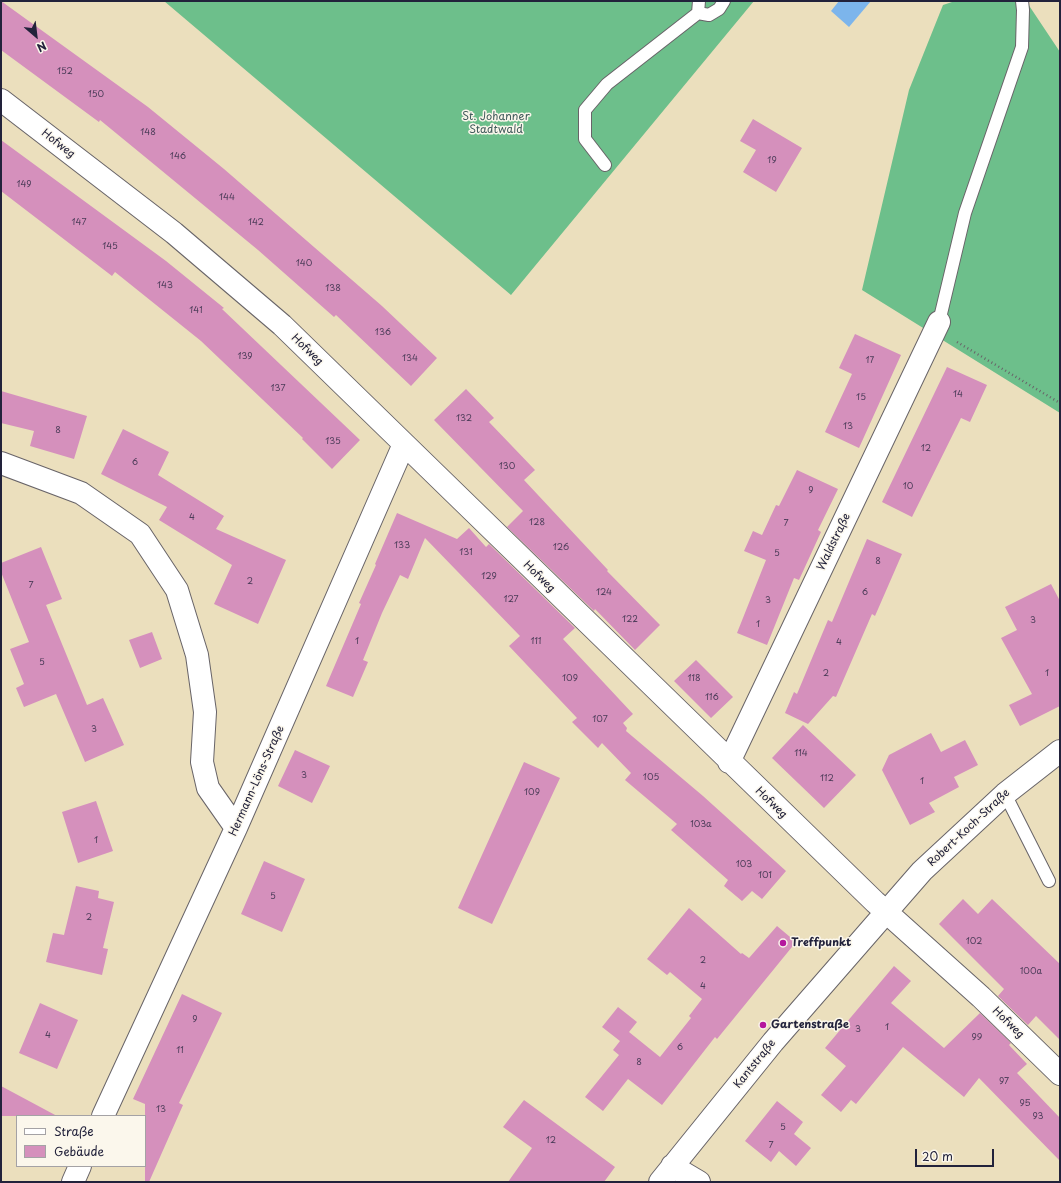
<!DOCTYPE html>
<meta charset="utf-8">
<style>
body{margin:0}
#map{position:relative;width:1061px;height:1183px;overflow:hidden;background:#ebdfbd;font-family:"Playpen Sans",sans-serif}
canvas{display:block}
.frame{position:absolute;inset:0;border:2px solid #22223b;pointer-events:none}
.legend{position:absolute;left:16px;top:1115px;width:130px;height:52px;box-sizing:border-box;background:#fbf7ec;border:1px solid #a4a2a5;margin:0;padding:5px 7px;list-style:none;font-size:12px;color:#22223b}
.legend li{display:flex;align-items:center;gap:8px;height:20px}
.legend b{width:20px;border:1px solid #a4a2a5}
.north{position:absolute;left:16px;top:16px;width:40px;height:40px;-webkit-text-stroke:3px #fbf7ec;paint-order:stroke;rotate:152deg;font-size:11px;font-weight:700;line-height:16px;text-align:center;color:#22223b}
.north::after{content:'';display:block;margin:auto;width:14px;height:18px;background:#22223b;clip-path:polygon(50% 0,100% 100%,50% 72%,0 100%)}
.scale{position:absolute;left:915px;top:1149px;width:79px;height:18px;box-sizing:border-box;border:2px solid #22223b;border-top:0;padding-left:5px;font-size:12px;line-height:14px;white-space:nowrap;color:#22223b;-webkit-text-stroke:3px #fbf7ec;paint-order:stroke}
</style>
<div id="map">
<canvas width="1061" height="1183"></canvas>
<div class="frame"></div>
<ul class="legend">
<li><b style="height:5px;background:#fff"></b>Straße</li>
<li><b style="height:11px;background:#d590bc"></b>Gebäude</li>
</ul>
<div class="north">N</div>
<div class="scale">20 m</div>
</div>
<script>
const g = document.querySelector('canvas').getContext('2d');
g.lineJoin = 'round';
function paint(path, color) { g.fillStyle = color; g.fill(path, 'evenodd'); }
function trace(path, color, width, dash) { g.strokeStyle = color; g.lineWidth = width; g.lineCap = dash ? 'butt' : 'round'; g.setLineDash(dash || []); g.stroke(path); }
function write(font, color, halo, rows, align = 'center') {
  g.font = font + ' "Playpen Sans",sans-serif'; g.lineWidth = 3; g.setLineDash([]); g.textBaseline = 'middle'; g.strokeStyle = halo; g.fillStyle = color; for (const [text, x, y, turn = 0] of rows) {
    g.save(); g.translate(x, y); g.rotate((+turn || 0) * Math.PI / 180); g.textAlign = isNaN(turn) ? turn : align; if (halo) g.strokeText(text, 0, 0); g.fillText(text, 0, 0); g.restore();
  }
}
const forest = new Path2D(`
 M 164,1 L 754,1 L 511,295 Z
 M 955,1 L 1026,1 L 1060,52 L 1060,413 L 862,290 L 909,90 L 943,5 Z`);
const water = new Path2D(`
 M 839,1 L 871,1 L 849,27 L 831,11 Z`);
const building = new Path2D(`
 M 1,1 L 148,107 L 224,169 L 382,306 L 437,358 L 411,386 L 336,315 L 334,317 L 258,250 L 150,161 L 100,120 L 99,122 L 1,50 Z
 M 753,119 L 802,148 L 776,192 L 743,172 L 756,150 L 740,141 Z
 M 1,140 L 166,261 L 224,308 L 222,309 L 360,440 L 332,469 L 302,439 L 303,438 L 201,341 L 115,272 L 112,276 L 1,191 Z
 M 855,334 L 901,355 L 859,448 L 825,432 L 852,374 L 839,368 Z
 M 947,367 L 987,385 L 970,422 L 961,418 L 912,517 L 882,502 Z
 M 466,389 L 494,418 L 489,422 L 535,470 L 524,480 L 608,570 L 607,571 L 660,625 L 635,650 L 595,609 L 594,611 L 507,527 L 523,511 L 434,420 Z
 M 1,391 L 87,416 L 74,459 L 30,446 L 34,431 L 1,423 Z
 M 123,429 L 169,452 L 158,475 L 224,516 L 216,529 L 286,560 L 258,624 L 214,604 L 232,565 L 159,520 L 167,507 L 101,474 Z
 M 797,470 L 838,489 L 818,530 L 821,532 L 799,580 L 794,578 L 767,645 L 737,633 L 766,560 L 744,551 L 753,531 L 762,535 L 776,505 L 779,506 Z
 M 397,513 L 457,539 L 469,528 L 486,547 L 489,544 L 575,628 L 563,639 L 633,714 L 623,723 L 627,728 L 626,731 L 703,796 L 786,871 L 762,899 L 752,891 L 742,901 L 724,886 L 728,880 L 671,830 L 677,824 L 625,780 L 631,773 L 602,743 L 598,748 L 572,722 L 577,718 L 509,646 L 520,636 L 425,538 L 408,579 L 400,575 L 382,613 L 363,660 L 368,662 L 353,697 L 326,686 L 361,604 L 359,603 L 376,565 L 375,564 Z
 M 867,539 L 902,554 L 875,616 L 872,614 L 836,697 L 833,696 L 808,724 L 785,713 L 794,692 L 797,694 L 828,620 L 832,622 Z
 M 41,547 L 62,599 L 46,605 L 87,705 L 103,698 L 124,745 L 85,762 L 56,694 L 24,707 L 16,688 L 24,684 L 10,649 L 29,642 L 1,572 L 1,563 Z
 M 1051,584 L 1060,601 L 1060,706 L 1020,726 L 1009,705 L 1032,694 L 1001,638 L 1017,630 L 1005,607 Z
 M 152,632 L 162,659 L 140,668 L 129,640 Z
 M 696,660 L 733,697 L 711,718 L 674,681 Z
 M 803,725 L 856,775 L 824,808 L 772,758 Z
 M 931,733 L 941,752 L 965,740 L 978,765 L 954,777 L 959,787 L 929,803 L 935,812 L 910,825 L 882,770 L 889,755 Z
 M 295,750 L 330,766 L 312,803 L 278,786 Z
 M 524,762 L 560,778 L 492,924 L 458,908 Z
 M 96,801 L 113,851 L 78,863 L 62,812 Z
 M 264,861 L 305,879 L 282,932 L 241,914 Z
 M 76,886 L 99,891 L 98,898 L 114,902 L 103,948 L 108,949 L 102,975 L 46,962 L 53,933 L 64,935 Z
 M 963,899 L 978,914 L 992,899 L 1060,964 L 1060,1040 L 1036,1016 L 1028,1025 L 998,996 L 1004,989 L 939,924 Z
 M 689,908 L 741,954 L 742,953 L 749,958 L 777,926 L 796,942 L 717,1039 L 715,1037 L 662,1105 L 628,1079 L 603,1111 L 585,1097 L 619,1055 L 613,1050 L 620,1041 L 602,1027 L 618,1007 L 637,1022 L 629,1032 L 660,1057 L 691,1018 L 689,1016 L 702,999 L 670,972 L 667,975 L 647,959 Z
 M 894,966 L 911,981 L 891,1003 L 944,1048 L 980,1013 L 1011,1043 L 1009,1045 L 1027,1064 L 1017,1073 L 1060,1118 L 1060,1161 L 979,1078 L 964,1097 L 903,1047 L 856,1104 L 851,1100 L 841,1112 L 821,1095 L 846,1066 L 825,1048 Z
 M 182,994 L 222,1013 L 179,1103 L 183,1105 L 149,1182 L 145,1182 L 145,1104 L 133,1099 Z
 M 40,1003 L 78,1020 L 57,1069 L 19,1053 Z
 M 1,1086 L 57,1116 L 1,1116 Z
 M 524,1100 L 615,1167 L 604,1182 L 508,1182 L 532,1148 L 503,1127 Z
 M 777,1101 L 803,1122 L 794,1134 L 811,1148 L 796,1166 L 779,1151 L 771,1162 L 745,1141 Z`);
const path = new Path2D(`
 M 957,342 L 1060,403`);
const lane = new Path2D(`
 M 699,1 L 698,13 L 709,15 L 719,9 L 724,1
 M 605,165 L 585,139 L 585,110 L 607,84 L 698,13
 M 939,322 L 965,213 L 1022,47 L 1023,10 L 1022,1
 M 1005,794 L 1049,881`);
const street = new Path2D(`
 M 1,100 L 174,233 L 282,325 L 875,902 L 981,997 L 1060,1074
 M 1,463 L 81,493 L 140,534 L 177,590 L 197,655 L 205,712 L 202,762 L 208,788 L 236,828
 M 729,762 L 939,322
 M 103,1116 L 236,828 L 404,444
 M 672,1166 L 699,1182
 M 73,1182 L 80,1166
 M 660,1182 L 773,1042 L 922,871 L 1005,794 L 1060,751`);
const markers = [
 [783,943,4,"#b5179e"],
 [763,1025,4,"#b5179e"]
];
const numberNames = [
 ["152",65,72],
 ["150",96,95],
 ["148",148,133],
 ["146",178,157],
 ["19",772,161],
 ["149",24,185],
 ["144",227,198],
 ["147",79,223],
 ["142",256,223],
 ["145",110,247],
 ["140",304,264],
 ["143",165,286],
 ["138",333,289],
 ["141",196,311],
 ["136",383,333],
 ["139",245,357],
 ["134",410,359],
 ["17",870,361],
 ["137",278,389],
 ["14",958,395],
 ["15",861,398],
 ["132",464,419],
 ["13",848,427],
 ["8",58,431],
 ["135",333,442],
 ["12",926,449],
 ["6",135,463],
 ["130",507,467],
 ["10",908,487],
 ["9",811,491],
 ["4",192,518],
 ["128",537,523],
 ["7",786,524],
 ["133",402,546],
 ["126",561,548],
 ["131",466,553],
 ["5",777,554],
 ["8",878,562],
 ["129",489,577],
 ["2",250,582],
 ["7",31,586],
 ["124",604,593],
 ["6",865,593],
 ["127",511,600],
 ["3",768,601],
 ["122",630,620],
 ["3",1033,621],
 ["1",758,625],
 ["1",357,642],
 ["111",536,642],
 ["4",839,643],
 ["5",42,663],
 ["2",826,674],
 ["1",1047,674],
 ["109",570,679],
 ["118",694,679],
 ["116",712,698],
 ["107",600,720],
 ["3",94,730],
 ["114",801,754],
 ["3",304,776],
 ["105",651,778],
 ["112",827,779],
 ["1",922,782],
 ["109",532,793],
 ["103a",701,825],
 ["1",96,841],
 ["103",744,865],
 ["101",765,876],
 ["5",273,897],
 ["2",89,918],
 ["102",974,942],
 ["2",703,961],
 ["100a",1031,972],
 ["4",703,987],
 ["9",195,1020],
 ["1",887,1028],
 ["3",858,1030],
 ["4",48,1036],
 ["99",977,1038],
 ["6",680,1048],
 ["11",180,1051],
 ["8",639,1063],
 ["97",1004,1082],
 ["95",1025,1104],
 ["13",161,1110],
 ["93",1038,1117],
 ["5",783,1128],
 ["12",551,1141],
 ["7",771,1146]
];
const parkNames = [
 ["St. Johanner",496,117],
 ["Stadtwald",496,130]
];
const streetNames = [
 ["Hofweg",58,144,38],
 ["Hofweg",307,350,44],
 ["Waldstraße",834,542,-64],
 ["Hofweg",539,577,44],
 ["Hermann-Löns-Straße",257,781,-66],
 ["Hofweg",771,803,44],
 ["Robert-Koch-Straße",969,828,-43],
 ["Hofweg",1008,1023,44],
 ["Kantstraße",755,1064,-51]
];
const poiNames = [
 ["Treffpunkt",791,943],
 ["Gartenstraße",771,1025]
];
paint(forest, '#6dbf8b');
paint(water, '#7cb5ec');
paint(building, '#d590bc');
trace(lane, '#686468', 14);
trace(street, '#686468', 24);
trace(path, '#686468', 2.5, [1, 3]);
trace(lane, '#fff', 12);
trace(street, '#fff', 22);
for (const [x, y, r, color] of markers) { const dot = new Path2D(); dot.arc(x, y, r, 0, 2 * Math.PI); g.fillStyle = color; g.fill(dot); trace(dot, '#fbf7ec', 1.5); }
write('9px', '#4f3e5b', null, numberNames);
write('11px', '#405b5b', '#fbf7ec', parkNames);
write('11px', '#22223b', '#fbf7ec', streetNames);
write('bold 11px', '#22223b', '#fbf7ec', poiNames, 'left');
</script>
